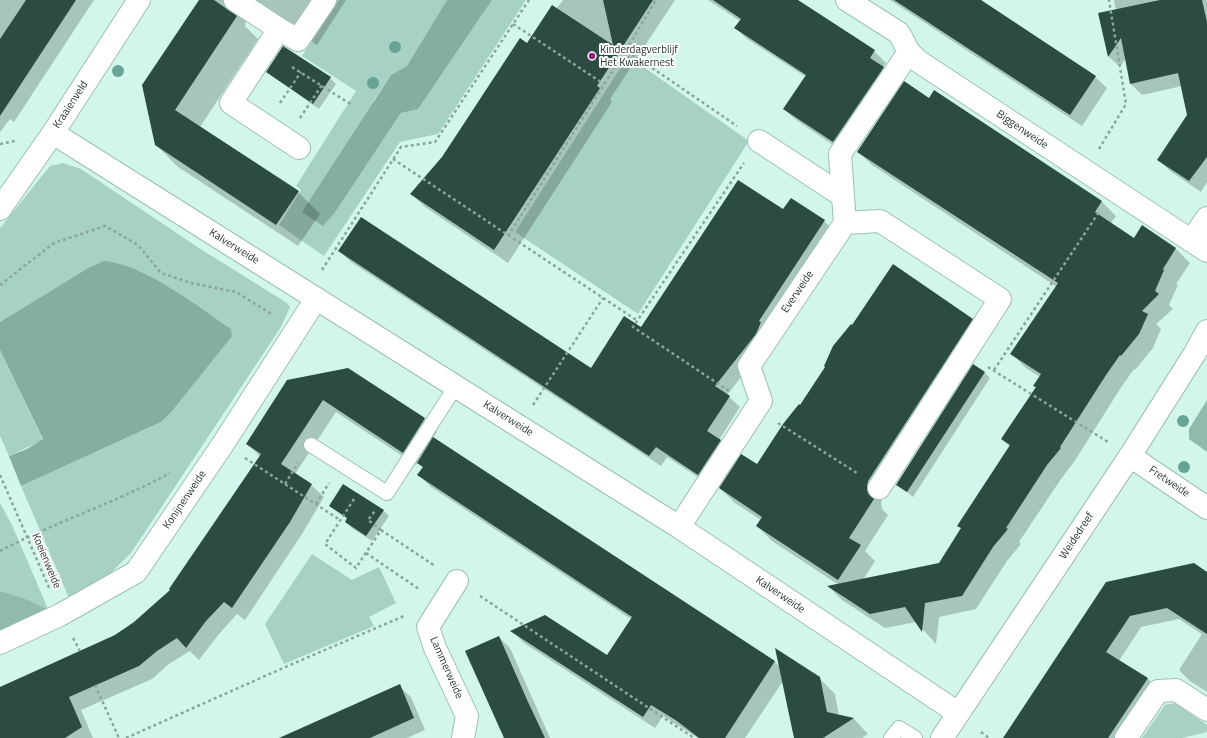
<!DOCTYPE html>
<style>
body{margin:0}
canvas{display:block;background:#d2f6ec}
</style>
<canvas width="1207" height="738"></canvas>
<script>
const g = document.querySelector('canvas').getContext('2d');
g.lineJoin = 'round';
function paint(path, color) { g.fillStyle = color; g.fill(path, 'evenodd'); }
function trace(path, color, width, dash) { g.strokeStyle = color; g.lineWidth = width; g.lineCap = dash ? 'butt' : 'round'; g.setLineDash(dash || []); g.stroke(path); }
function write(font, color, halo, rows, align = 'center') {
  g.font = font + ' "Titillium Web",sans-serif'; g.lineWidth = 4; g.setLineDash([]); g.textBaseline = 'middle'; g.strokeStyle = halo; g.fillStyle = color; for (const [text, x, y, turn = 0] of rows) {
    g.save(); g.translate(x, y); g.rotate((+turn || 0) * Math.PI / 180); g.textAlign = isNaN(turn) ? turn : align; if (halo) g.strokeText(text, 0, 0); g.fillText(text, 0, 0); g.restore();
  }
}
const green = new Path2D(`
 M 339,0 L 447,0 L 407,67 L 391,75 L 374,100 L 323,226 L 334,214 L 401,113 L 418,108 L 492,0 L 526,0 L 438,134 L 400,142 L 324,256 L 279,225 L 301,190 L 296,186 L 356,91 L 302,56 Z
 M 628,56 L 749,141 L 638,314 L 515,232 Z
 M 63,163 L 81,169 L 199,248 L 287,303 L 290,307 L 281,327 L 131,553 L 98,585 L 69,598 L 21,486 L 161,422 L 105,261 L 88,268 L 0,322 L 0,228 L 50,166 Z
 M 0,350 L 43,440 L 9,456 L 0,436 Z
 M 0,503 L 12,525 L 48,609 L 26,599 L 0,591 Z
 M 312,554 L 352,580 L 379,567 L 396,603 L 369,617 L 374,626 L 284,664 L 265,624 Z
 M 1175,703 L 1207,725 L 1207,732 L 1182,738 L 1142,738 L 1165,705 Z`);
const forest = new Path2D(`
 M 1207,400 L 1207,452 L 1189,439 L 1189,429 Z
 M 0,591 L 26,599 L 48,609 L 0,632 Z`);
const water = new Path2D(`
 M 447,0 L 492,0 L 418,109 L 401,113 L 334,214 L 323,226 L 302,212 L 391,75 L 407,66 Z
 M 104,261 C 144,264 198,307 231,329 L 232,336 L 172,411 L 161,422 L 21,486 L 9,456 L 27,449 L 43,439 L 0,350 L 0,322 L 88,268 Z`);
const shadow = new Path2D(`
 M 0,0 L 94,0 L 14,122 L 10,119 L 0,132 Z
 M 200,0 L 346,0 L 317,45 L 265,11 L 247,15 L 245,26 L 258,39 L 200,127 L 298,192 L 320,214 L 298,246 L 178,167 L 156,145 Z
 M 563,0 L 675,0 L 610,99 L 612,102 L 508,263 L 425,207 L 411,194 L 442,157 Z
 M 708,0 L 797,0 L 874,51 L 886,63 L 883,67 L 895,79 L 845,153 L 796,120 L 784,109 L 806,77 L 747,39 L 736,28 L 740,21 Z
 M 890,0 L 979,0 L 1095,77 L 1107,88 L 1082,126 Z
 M 1114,0 L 1207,0 L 1207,182 L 1201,192 L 1170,171 L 1159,160 L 1188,115 L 1182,86 L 1142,95 L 1131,84 L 1126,58 L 1120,67 L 1109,57 L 1100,13 L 1116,10 Z
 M 267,72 L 330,78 L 336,84 L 319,109 Z
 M 934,91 L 1102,202 L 1116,216 L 1111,223 L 1134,239 L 1142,227 L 1176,249 L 1190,263 L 1176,284 L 1178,285 L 1169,305 L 1173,309 L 1156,324 L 1161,329 L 1153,348 L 1135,370 L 1134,369 L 1120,389 L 1074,462 L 1061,479 L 1019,542 L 1021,544 L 1007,561 L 976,609 L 939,617 L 936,644 L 916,622 L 885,628 L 842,600 L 829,587 L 839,585 L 772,541 L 757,526 L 761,520 L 735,503 L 720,488 L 757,465 L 801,407 L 972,319 L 987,334 L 883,496 L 881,503 L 882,509 L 888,515 L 865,551 L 875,561 L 863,580 L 939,564 L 962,529 L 958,526 L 1010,447 L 1002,439 L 1037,388 L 1035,386 L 1040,377 L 1026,368 L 1012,354 L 1057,287 L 872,165 L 858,152 L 930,99 Z
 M 783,211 L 824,221 L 836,232 L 766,345 L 727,395 L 740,407 L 719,440 L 731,452 L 710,485 L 667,457 L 661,466 L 351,262 L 339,251 L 592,370 Z
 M 348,369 L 424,419 L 437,432 L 433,438 L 775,662 L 780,667 L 819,678 L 835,694 L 839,716 L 854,719 L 868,734 L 862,738 L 795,738 L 783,681 L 745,738 L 698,738 L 663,716 L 655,728 L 524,643 L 512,631 L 607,656 L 631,619 L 431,487 L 419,475 L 423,468 L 418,462 L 416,465 L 336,412 L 295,474 L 311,485 L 324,497 L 302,534 L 245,620 L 237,614 L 219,634 L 199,660 L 190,651 L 169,664 L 152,679 L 81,710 L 93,738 L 0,738 L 0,687 L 93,647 L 131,626 L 172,590 L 260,457 L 247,443 Z
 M 984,372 L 990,378 L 913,497 L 897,484 Z
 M 330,506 L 383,510 L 389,516 L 372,541 L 352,528 L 346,522 L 348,519 Z
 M 1207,573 L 1207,692 L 1190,681 L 1179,670 L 1202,634 L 1179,619 L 1141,627 L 1119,661 L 1148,679 L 1159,690 L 1127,738 L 1004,738 L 1107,582 Z
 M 499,637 L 510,648 L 550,738 L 505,738 Z
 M 399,686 L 411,697 L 425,730 L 407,738 L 281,738 Z`);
const building = new Path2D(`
 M 26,0 L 76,0 L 0,116 L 0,39 Z
 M 199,0 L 214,0 L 237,16 L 175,110 L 299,191 L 276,225 L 155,145 L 142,85 Z
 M 603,0 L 653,0 L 597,86 L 600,88 L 494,250 L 410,194 L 442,157 L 520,38 L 527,43 L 552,5 L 613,45 Z
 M 713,0 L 798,0 L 875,50 L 870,58 L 884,67 L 833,142 L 783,109 L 806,75 L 734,28 L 741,19 Z
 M 894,0 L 981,0 L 1096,76 L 1070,115 Z
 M 1160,0 L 1202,0 L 1207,22 L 1207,157 L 1189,181 L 1157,160 L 1187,115 L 1178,73 L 1130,84 L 1121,38 L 1108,57 L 1098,13 Z
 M 283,46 L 331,77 L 313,104 L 266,72 Z
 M 904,81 L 929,98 L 934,90 L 1102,201 L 1095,212 L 1134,238 L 1142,225 L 1176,248 L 1163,269 L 1164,270 L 1155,291 L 1159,294 L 1142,311 L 1148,314 L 1139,334 L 1121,356 L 1120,355 L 1106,375 L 1060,447 L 1061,448 L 1047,465 L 1006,528 L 1008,529 L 993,547 L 962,596 L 925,603 L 922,632 L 905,607 L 870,614 L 827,586 L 939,563 L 961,528 L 957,526 L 1010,445 L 1001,439 L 1036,387 L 1033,386 L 1041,374 L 1010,354 L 1058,283 L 857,152 Z
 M 738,180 L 783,209 L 791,198 L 825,220 L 759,321 L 761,322 L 756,334 L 715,386 L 730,396 L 707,431 L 721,440 L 698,475 L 656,447 L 649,456 L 338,251 L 361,217 L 591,368 L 624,316 L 641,327 Z
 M 893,264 L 973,319 L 868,481 L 867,487 L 868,493 L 874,499 L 849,538 L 861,545 L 838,580 L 756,526 L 762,517 L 719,488 L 741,454 L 757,464 L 783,424 L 799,404 L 800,405 L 825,367 L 824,366 L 833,346 L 851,324 L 852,325 Z
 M 973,364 L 985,372 L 907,492 L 896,485 Z
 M 348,368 L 425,418 L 403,453 L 323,400 L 281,464 L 312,484 L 290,522 L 232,608 L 224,602 L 206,621 L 186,648 L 177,638 L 157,651 L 139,666 L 69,697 L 82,727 L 65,738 L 0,738 L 0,687 L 115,635 L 134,622 L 170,590 L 169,589 L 261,454 L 246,444 L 287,380 Z
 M 433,437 L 775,661 L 725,738 L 699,738 L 677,721 L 651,705 L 643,717 L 510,631 L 545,615 L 607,655 L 632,617 L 417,475 L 423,467 L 417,463 Z
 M 343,484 L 384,510 L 366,536 L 345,522 L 347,518 L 329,506 Z
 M 1194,563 L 1207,572 L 1207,634 L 1167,608 L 1130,616 L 1106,652 L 1148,678 L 1108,738 L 1003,738 L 1106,582 Z
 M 499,636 L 528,702 L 545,738 L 504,738 L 465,651 Z
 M 775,648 L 820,677 L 827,712 L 854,718 L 823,738 L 794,738 Z
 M 400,684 L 414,718 L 370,738 L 279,738 Z`);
const path = new Path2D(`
 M 513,24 L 604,84
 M 626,50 L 656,0
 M 292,67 L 352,105
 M 280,103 L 301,72
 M 300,118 L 322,85
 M 0,144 L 15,141
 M 1099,149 L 1126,104 L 1109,0
 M 393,159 L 638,321
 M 508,236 L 626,50 L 737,126
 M 322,270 L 401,147 L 435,142 L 529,0
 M 0,285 L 54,243 L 105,226 L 138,245 L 161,273 L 191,283 L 236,292 L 273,315
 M 988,367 L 1108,442
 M 994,370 L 1099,212
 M 729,391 L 633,327 L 744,163
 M 533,405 L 603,298
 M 778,423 L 857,473
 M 245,458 L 340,520
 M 0,475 L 50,590
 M 285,484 L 298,463
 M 354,499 L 325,544 L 356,568 L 381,530 L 368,520 L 375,511
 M 316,504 L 329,483
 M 381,530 L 435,566
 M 0,551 C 55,522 115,503 170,473
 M 366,553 L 419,589 L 418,590
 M 480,596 L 694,738
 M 73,638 L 80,651
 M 95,685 L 119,738
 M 981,732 L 989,738
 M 126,738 L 283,668 L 404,616`);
const service = new Path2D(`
 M 311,445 L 387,493 L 456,386
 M 891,738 L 899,728 L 915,738`);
const minor = new Path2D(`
 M 235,0 L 279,29 L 298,40 L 325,0
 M 847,0 L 899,33 L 909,52 L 918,61 L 1207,251
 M 279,29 L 231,103 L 299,148
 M 53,133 L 679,527 L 958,713
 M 759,141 L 843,196
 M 0,209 L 53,133 L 139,0
 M 845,223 L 880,221 L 1000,299 L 879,488
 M 1191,241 L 1207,218
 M 1130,456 L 1207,508
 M 679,527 L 761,401 L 749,366 L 845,223 L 840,154 L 909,52
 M 457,581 L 428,627 L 435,648 L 467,716 L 463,738
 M 0,643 L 60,615 L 136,572 L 223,444 L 316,299
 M 1126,738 L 1158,691 L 1176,690 L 1207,710`);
const tertiary = new Path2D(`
 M 942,738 L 1130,456 L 1195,353 L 1207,331`);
const trees = [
 [395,47],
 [118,71],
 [373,83],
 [1183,421],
 [1184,467]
];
const markers = [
 [592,56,4,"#952280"]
];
const poiNames = [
 ["Kinderdagverblijf",600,50],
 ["Het Kwakernest",600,63]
];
const streetNames = [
 ["Kraaienveld",71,105,-57],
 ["Biggenweide",1022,130,34],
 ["Kalverweide",234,247,32],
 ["Everweide",798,292,-56],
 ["Kalverweide",508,419,32],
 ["Fretweide",1169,482,34],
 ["Konijnenweide",185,500,-56],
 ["Weidedreef",1077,536,-57],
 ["Koeienweide",46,561,67],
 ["Kalverweide",780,595,34],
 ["Lammerweide",446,668,66]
];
paint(green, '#a8d1c6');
paint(forest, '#91baaf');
paint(water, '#85aea3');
paint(shadow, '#0003');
paint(building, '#2b4b43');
trace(service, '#9cbfb6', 16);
trace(minor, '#9cbfb6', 24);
trace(tertiary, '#9cbfb6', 24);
trace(path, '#8aa59e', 2.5, [3, 3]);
trace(service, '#fff', 14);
trace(minor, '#fff', 22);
trace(tertiary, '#fff', 22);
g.fillStyle = '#67a497';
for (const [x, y] of trees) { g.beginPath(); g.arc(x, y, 6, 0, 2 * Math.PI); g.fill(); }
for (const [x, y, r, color] of markers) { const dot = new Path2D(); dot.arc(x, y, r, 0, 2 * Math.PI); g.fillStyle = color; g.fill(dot); trace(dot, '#fff', 1.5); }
write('11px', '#273532', '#fff', poiNames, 'left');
write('11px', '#273532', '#fff', streetNames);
</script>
